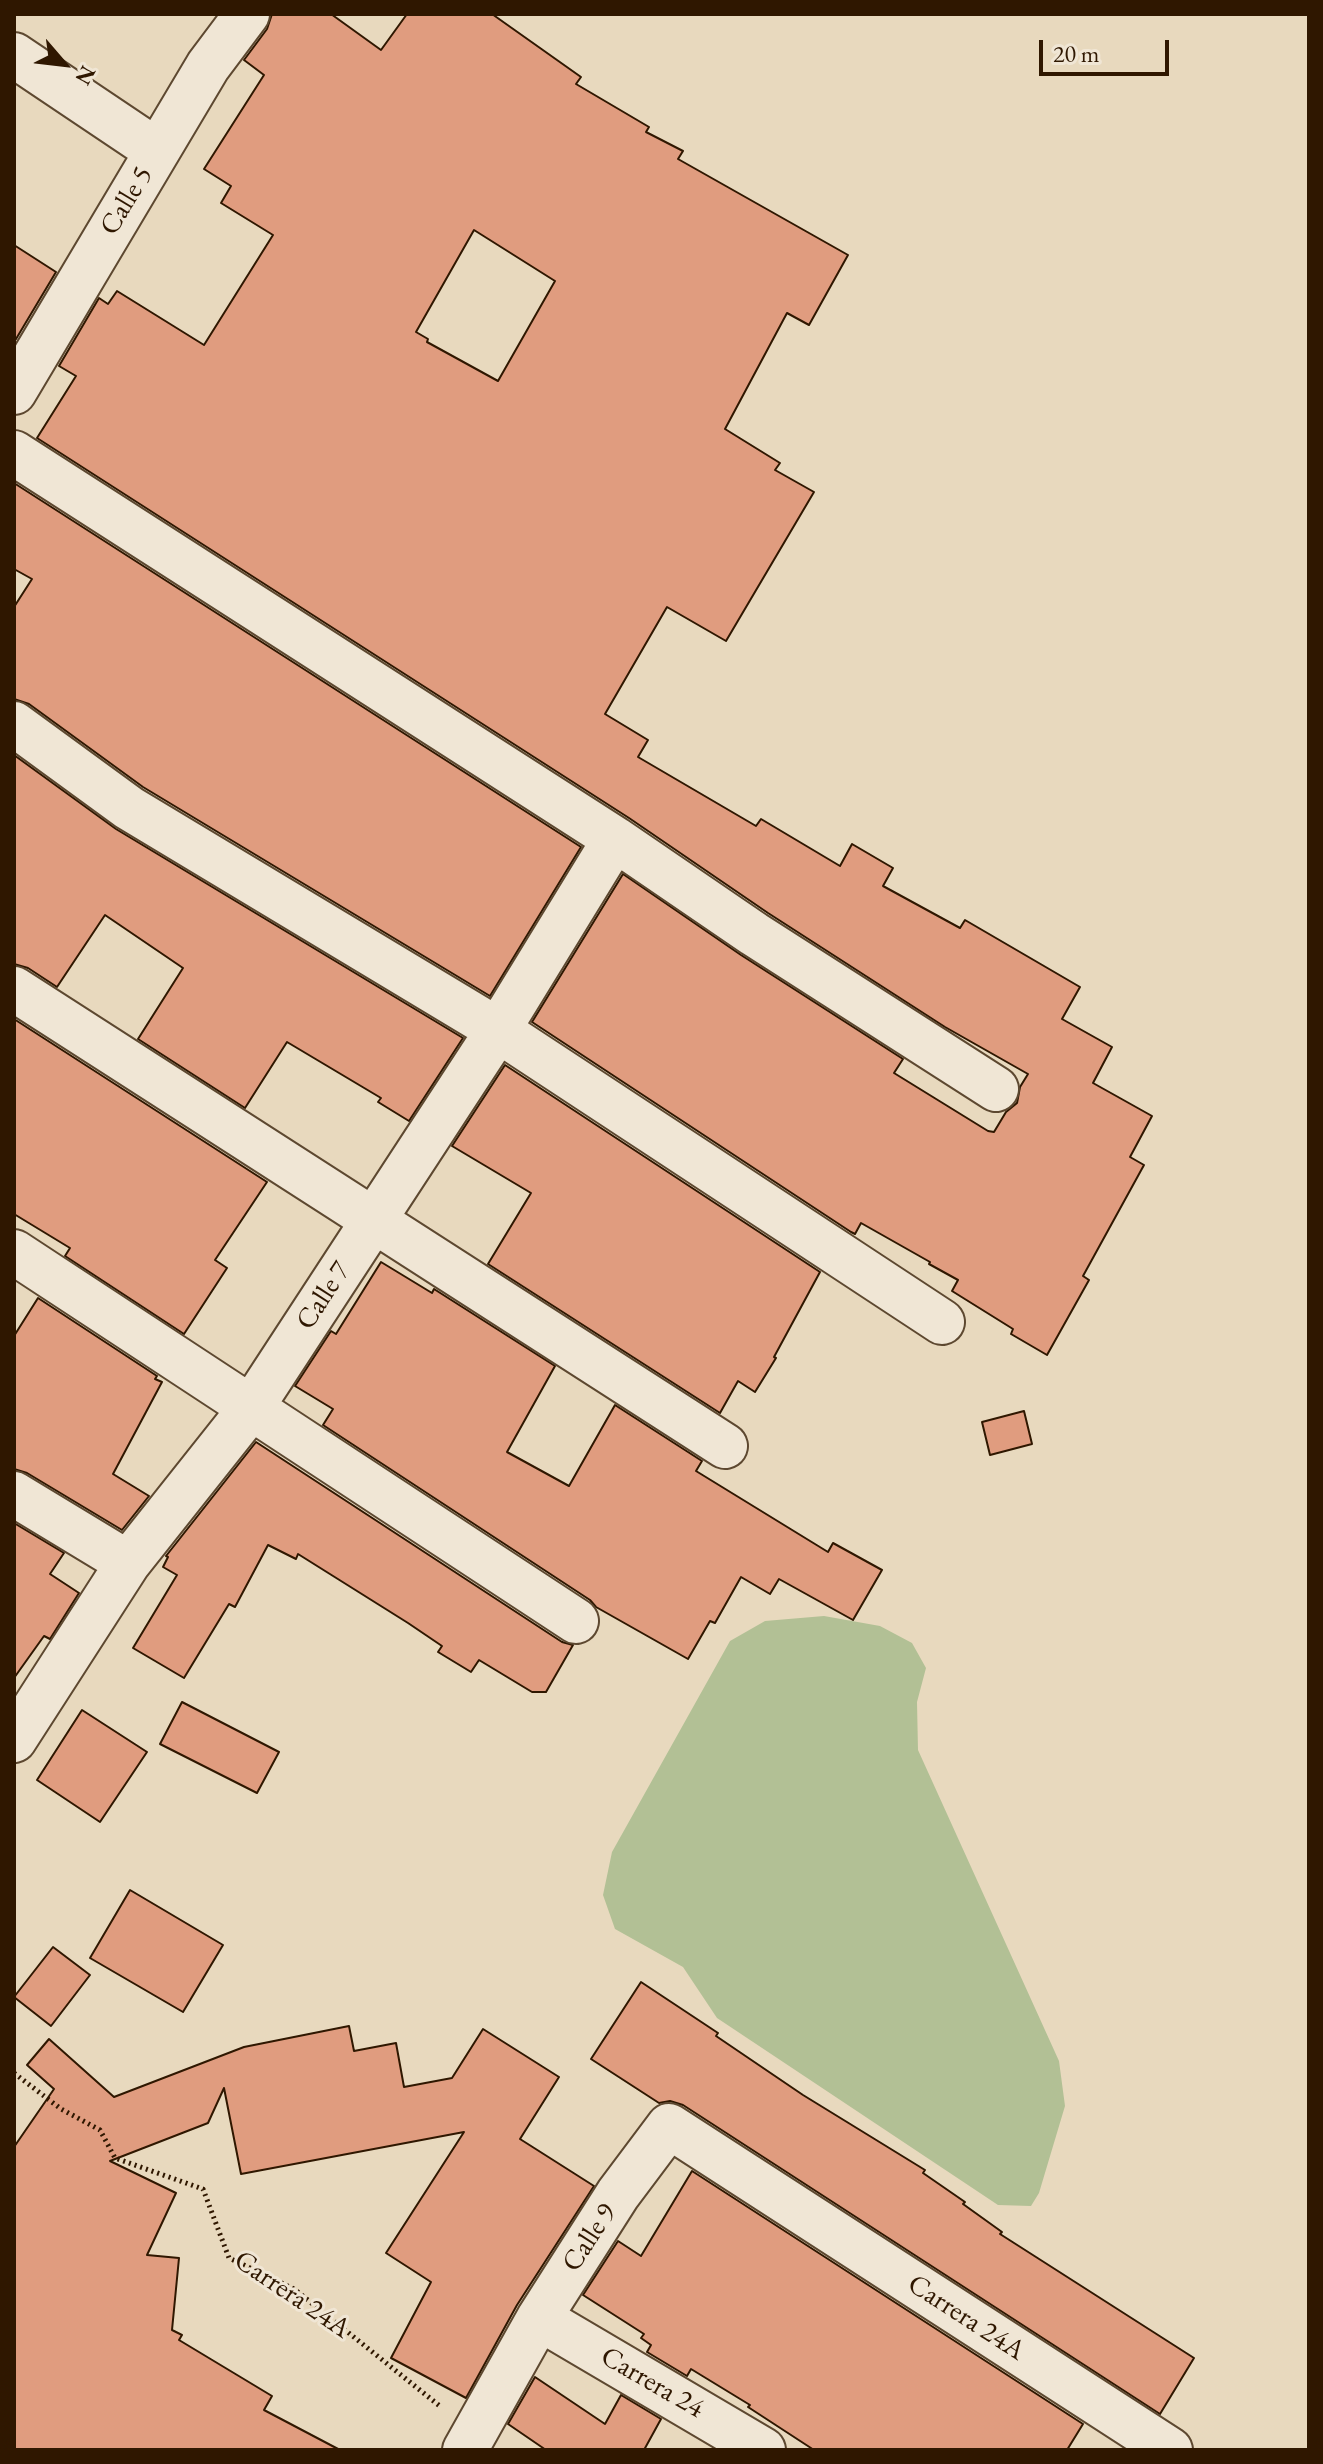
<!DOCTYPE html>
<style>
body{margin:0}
#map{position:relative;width:1323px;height:2464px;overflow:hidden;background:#e8d9be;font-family:"EB Garamond",serif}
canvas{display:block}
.frame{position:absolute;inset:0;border:16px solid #2f1700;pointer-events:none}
.north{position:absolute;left:24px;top:24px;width:80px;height:80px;-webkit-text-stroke:6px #f0e6d5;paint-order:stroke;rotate:118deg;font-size:22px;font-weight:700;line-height:32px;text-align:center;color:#2f1700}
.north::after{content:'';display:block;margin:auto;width:28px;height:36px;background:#2f1700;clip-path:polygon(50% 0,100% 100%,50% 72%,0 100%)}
.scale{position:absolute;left:1039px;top:40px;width:130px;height:36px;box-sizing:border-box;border:4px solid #2f1700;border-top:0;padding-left:10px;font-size:24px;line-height:28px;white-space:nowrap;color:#2f1700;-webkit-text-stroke:6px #f0e6d5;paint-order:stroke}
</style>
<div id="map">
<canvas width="1323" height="2464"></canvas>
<div class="frame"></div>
<div class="north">N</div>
<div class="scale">20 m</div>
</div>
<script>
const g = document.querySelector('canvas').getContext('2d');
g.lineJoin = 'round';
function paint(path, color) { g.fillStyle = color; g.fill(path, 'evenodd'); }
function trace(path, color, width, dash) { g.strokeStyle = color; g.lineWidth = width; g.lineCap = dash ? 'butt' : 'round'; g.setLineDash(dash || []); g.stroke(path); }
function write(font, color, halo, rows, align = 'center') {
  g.font = font + ' "EB Garamond",serif'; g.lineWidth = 6; g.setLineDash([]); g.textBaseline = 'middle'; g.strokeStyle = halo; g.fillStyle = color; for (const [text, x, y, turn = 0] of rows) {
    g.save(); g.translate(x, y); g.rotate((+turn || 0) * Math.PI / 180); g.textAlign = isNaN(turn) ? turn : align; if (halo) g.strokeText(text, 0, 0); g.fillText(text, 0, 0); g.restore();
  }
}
const green = new Path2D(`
 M 824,1616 L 880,1626 L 912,1643 L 926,1668 L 917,1702 L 918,1750 L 1059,2061 L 1065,2106 L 1039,2193 L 1031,2206 L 998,2205 L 717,2018 L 683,1967 L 615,1929 L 603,1895 L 612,1852 L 730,1641 L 765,1621 Z`);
const building = new Path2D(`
 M 272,14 L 331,14 L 381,50 L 407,14 L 492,14 L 581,77 L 576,84 L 649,127 L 646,132 L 683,151 L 678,159 L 848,255 L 809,325 L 787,313 L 725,429 L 780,463 L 775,470 L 814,492 L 726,641 L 667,607 L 605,714 L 648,740 L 638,757 L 756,826 L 761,819 L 840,866 L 852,844 L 893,868 L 883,886 L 960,928 L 965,920 L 1080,987 L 1062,1019 L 1112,1047 L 1093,1083 L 1152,1116 L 1130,1157 L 1144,1165 L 1083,1276 L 1089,1280 L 1047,1355 L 1011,1334 L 1013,1329 L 952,1291 L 958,1280 L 929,1264 L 930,1262 L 861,1223 L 855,1234 L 851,1232 L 532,1022 L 623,874 L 741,955 L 903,1059 L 894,1073 L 988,1131 L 994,1132 L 1006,1112 L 1017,1103 L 1020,1087 L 1028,1074 L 945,1027 L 768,913 L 629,818 L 37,438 L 76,376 L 59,366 L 99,298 L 108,304 L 117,291 L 204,345 L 273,235 L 221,203 L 231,186 L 204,169 L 264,75 L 244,60 L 267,29 ZM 474,230 L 555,281 L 498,381 L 427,342 L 428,339 L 416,332 Z
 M 14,245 L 56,272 L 16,339 L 14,338 Z
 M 14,483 L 581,847 L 490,996 L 143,787 L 29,704 L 14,699 L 14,607 L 32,579 L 14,569 Z
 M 14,755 L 116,829 L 463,1038 L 409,1121 L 378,1102 L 381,1098 L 287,1042 L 245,1108 L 138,1039 L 183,968 L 105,915 L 57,987 L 28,968 L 14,964 Z
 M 14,1019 L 267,1182 L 215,1260 L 227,1268 L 184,1334 L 65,1256 L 70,1248 L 14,1214 Z
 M 505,1065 L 820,1272 L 774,1357 L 776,1358 L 755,1392 L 738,1381 L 720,1413 L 488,1264 L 531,1193 L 452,1146 Z
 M 381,1262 L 432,1293 L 434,1289 L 555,1366 L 507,1452 L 569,1486 L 615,1405 L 702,1461 L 696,1471 L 828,1552 L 833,1543 L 882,1570 L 853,1620 L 779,1579 L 770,1594 L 741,1577 L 715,1623 L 710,1621 L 688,1659 L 596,1607 L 590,1600 L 323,1425 L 333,1409 L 295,1386 L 331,1331 L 336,1334 Z
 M 38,1298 L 157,1376 L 155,1379 L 162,1382 L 113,1474 L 149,1496 L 122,1530 L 27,1473 L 14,1469 L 14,1336 Z
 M 1024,1411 L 1032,1444 L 990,1455 L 982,1422 Z
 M 256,1442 L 562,1642 L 573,1645 L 546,1692 L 532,1692 L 479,1660 L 471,1672 L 438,1652 L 442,1646 L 408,1623 L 298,1554 L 296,1559 L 268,1545 L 235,1607 L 229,1604 L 184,1678 L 133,1648 L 177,1575 L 163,1567 L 168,1557 L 166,1556 Z
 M 14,1523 L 64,1553 L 50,1574 L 79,1593 L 50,1639 L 44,1636 L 14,1678 Z
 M 182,1702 L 279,1752 L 257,1793 L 160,1744 Z
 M 82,1710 L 147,1752 L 100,1822 L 37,1780 Z
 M 130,1890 L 223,1945 L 183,2012 L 90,1958 Z
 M 53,1947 L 90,1975 L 51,2026 L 14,1997 Z
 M 641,1982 L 718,2033 L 716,2036 L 803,2095 L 925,2170 L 923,2173 L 965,2202 L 963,2204 L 1002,2232 L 1000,2234 L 1194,2358 L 1160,2414 L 683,2105 L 670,2101 L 659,2103 L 591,2059 Z
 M 349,2026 L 354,2051 L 396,2043 L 404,2087 L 452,2078 L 483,2029 L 559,2077 L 520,2139 L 594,2186 L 517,2305 L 466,2398 L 391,2358 L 431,2282 L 386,2253 L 464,2132 L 241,2174 L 224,2088 L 208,2123 L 110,2161 L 176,2193 L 147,2255 L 179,2258 L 172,2330 L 182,2335 L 179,2340 L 272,2396 L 264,2410 L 340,2450 L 14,2450 L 14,2147 L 54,2089 L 27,2065 L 49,2039 L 114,2097 L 244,2047 Z
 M 692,2171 L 1083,2424 L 1067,2450 L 814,2450 L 748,2407 L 750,2405 L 691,2369 L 687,2376 L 647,2352 L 651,2345 L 641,2338 L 644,2334 L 583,2295 L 618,2241 L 641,2256 Z
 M 535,2377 L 605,2424 L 621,2395 L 661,2419 L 644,2450 L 546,2450 L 508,2424 Z`);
const path = new Path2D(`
 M 14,2073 L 61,2109 L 100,2130 L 115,2158 L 203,2189 L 229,2258 L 294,2289 L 441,2407`);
const minor = new Path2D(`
 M 14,55 L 157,151
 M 14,392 L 208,66 L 247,14
 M 14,453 L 615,839 L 754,934 L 996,1089
 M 14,724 L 129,808 L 498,1030 L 942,1322
 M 14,989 L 725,1446
 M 14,1252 L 576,1621
 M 14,1494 L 128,1563
 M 14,1740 L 128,1563 L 251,1408 L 498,1030 L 615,839
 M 539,2318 L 763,2450
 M 465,2450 L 539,2318 L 618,2194 L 669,2126 L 1170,2450`);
const streetNames = [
 ["Calle 5",127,201,-59],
 ["Calle 7",324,1296,-57],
 ["Calle 9",590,2238,-57],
 ["Carrera 24A",292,2295,34],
 ["Carrera 24A",966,2318,33],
 ["Carrera 24",652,2383,30]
];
paint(green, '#b2c095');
paint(building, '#e09c7f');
trace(building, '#2f1700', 2);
trace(minor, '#5d4830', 48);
trace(path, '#2f1700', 5, [2, 4]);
trace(minor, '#f0e6d5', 44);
write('28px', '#2f1700', '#f0e6d5', streetNames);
</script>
